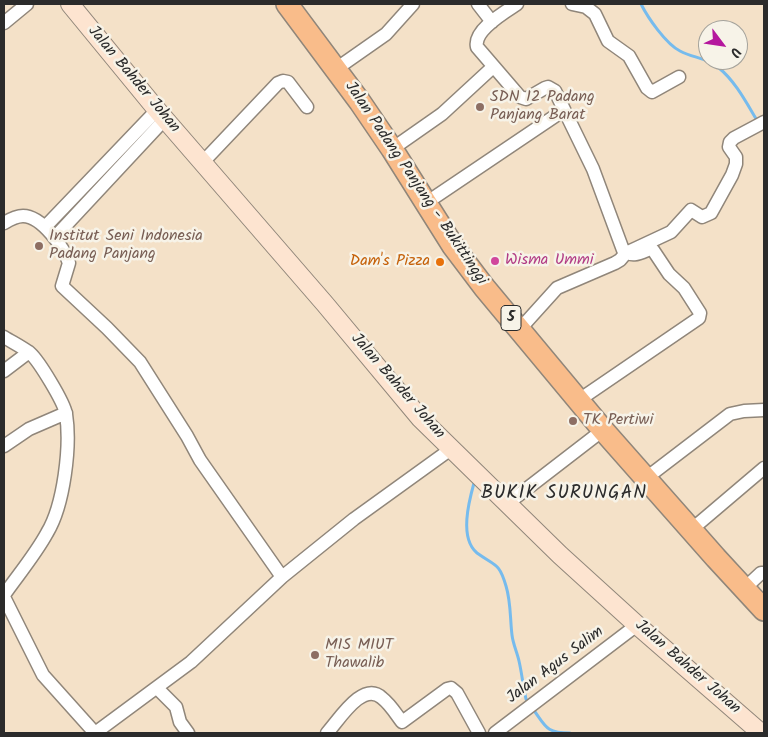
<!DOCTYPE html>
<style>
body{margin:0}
#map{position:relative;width:768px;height:737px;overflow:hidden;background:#f4e1c8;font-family:Kalam,sans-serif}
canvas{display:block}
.frame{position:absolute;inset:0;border:5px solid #2b2b2b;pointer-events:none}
.north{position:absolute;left:698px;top:20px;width:50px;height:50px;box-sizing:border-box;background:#f7f3e8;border:1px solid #a5a39c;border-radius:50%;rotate:121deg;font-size:14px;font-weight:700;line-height:20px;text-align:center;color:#2b2b2b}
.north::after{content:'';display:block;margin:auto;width:18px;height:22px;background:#b5179e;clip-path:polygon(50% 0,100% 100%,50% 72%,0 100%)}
</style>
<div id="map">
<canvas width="768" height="737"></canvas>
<div class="frame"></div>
<div class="north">U</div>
</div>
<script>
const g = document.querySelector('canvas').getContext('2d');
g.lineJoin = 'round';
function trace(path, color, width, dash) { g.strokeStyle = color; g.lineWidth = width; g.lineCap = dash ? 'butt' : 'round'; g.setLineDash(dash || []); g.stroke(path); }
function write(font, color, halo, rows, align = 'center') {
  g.font = font + ' Kalam,sans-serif'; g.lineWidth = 5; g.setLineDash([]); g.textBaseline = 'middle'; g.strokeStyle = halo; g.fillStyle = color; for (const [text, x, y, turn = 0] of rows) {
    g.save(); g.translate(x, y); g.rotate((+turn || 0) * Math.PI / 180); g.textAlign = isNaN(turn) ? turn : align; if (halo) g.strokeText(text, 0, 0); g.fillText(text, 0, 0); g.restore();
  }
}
const stream = new Path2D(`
 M 641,4 C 648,18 666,44 680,51 C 693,58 708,58 719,68 C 736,82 747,104 758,122
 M 474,483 C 469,501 459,538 477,553 C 495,566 499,562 506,586 C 511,602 510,619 512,635 C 513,644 517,652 519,661 C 522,674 523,686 526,699 L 529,703
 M 533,709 C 546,727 546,733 570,733`);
const minor = new Path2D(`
 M 478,4 L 492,22
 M 517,4 C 505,12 473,30 477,47 L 520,97 L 526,99 L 545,88 L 548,87 L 555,91 L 593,169 L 623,250 C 632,258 640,253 650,249 L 653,250 L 669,274 L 684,288 L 700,313 L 699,318 L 579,400
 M 572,4 L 586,7 L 595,14 L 608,41 L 629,56 L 647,88 L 652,92 L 679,77
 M 4,23 L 27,4
 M 336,69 L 386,34 L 413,4
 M 392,149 L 442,114 L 493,67
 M 203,162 L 278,83 L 283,81 L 288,82 L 307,107
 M 426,203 L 564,110
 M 4,223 C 9,220 16,216 23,216 C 42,216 64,248 69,263 L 62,286 L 107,328 L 140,362 L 187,436 L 200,460 L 282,577
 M 45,227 L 157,110
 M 55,237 L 165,119
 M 520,329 L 557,288 L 615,263 L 620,260 L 626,253 L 671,232 L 691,210 L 702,217 L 711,213 L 732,175 L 736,164 L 736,157 L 729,147 L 730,142 L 734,138 L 764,122
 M 4,337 C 12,342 22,347 30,353 C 39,361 64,402 66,414 C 71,446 64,505 47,533 C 35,555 18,575 4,595
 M 4,371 L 29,352
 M 4,446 L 29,429 L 66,413
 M 645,479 L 730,414 L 744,411 L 764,410
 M 507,504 L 603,430
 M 691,530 L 764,468
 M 745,588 L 761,573 L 764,573
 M 4,597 L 43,675 L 95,733
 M 157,688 L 176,707 L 180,722 L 188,733
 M 95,733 L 191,662 L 282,577 L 354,519 L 451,449
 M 327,733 C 339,720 363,680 382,698 C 390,704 396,714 402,722 L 447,689 L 451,688 L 457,693 L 479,733
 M 495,733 L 637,625`);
const secondary = new Path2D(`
 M 70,4 L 157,110 L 325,304 L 420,418 L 560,555 L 637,625 L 761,733`);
const trunk = new Path2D(`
 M 287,4 L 360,102 L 392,149 L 453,246 L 484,287 L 603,430 L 716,558 L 764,610`);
const markers = [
 [480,107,5,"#8d6e63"],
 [39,246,5,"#8d6e63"],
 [495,261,5,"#d1479c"],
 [440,262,5,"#e8710a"],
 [573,421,5,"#8d6e63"],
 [315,655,5,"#8d6e63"]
];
const shields = [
 [511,318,20]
];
const shieldNames = [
 ["5",511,318]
];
const streetNames = [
 ["Jalan Bahder Johan",133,80,50],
 ["Jalan Padang Panjang - Bukittinggi",415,184,56],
 ["Jalan Bahder Johan",397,387,49],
 ["Jalan Agus Salim",556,666,-37],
 ["Jalan Bahder Johan",687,668,41]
];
const educationNames = [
 ["SDN 12 Padang",490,98],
 ["Panjang Barat",490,116],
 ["Institut Seni Indonesia",49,237],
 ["Padang Panjang",49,255],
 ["TK Pertiwi",583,421],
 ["MIS MIUT",325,646],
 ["Thawalib",325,664]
];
const hotelNames = [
 ["Wisma Ummi",505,261]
];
const foodNames = [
 ["Dam's Pizza",430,262]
];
const quarterNames = [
 ["BUKIK SURUNGAN",564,495]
];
trace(stream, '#76bbed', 3);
trace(minor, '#90867a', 15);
trace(secondary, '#90867a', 20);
trace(trunk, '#90867a', 24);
trace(minor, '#fff', 12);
trace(secondary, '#fde4d0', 18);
trace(trunk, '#f9bc8a', 21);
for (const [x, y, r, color] of markers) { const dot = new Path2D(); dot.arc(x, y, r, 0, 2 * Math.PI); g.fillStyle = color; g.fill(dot); trace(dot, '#f7f3e8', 2); }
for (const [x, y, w] of shields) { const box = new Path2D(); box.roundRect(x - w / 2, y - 12.5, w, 25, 4); g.fillStyle = '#f7f3e8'; g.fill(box); trace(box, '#2b2b2b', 1); }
write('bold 15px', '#2b2b2b', null, shieldNames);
write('16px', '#2b2b2b', '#f7f3e8', streetNames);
write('16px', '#785e54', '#f7f3e8', educationNames, 'left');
write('16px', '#b23c85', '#f7f3e8', hotelNames, 'left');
write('16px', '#c56008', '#f7f3e8', foodNames, 'right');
g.letterSpacing = '1px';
write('19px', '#2b2b2b', '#f7f3e8', quarterNames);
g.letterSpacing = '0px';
</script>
